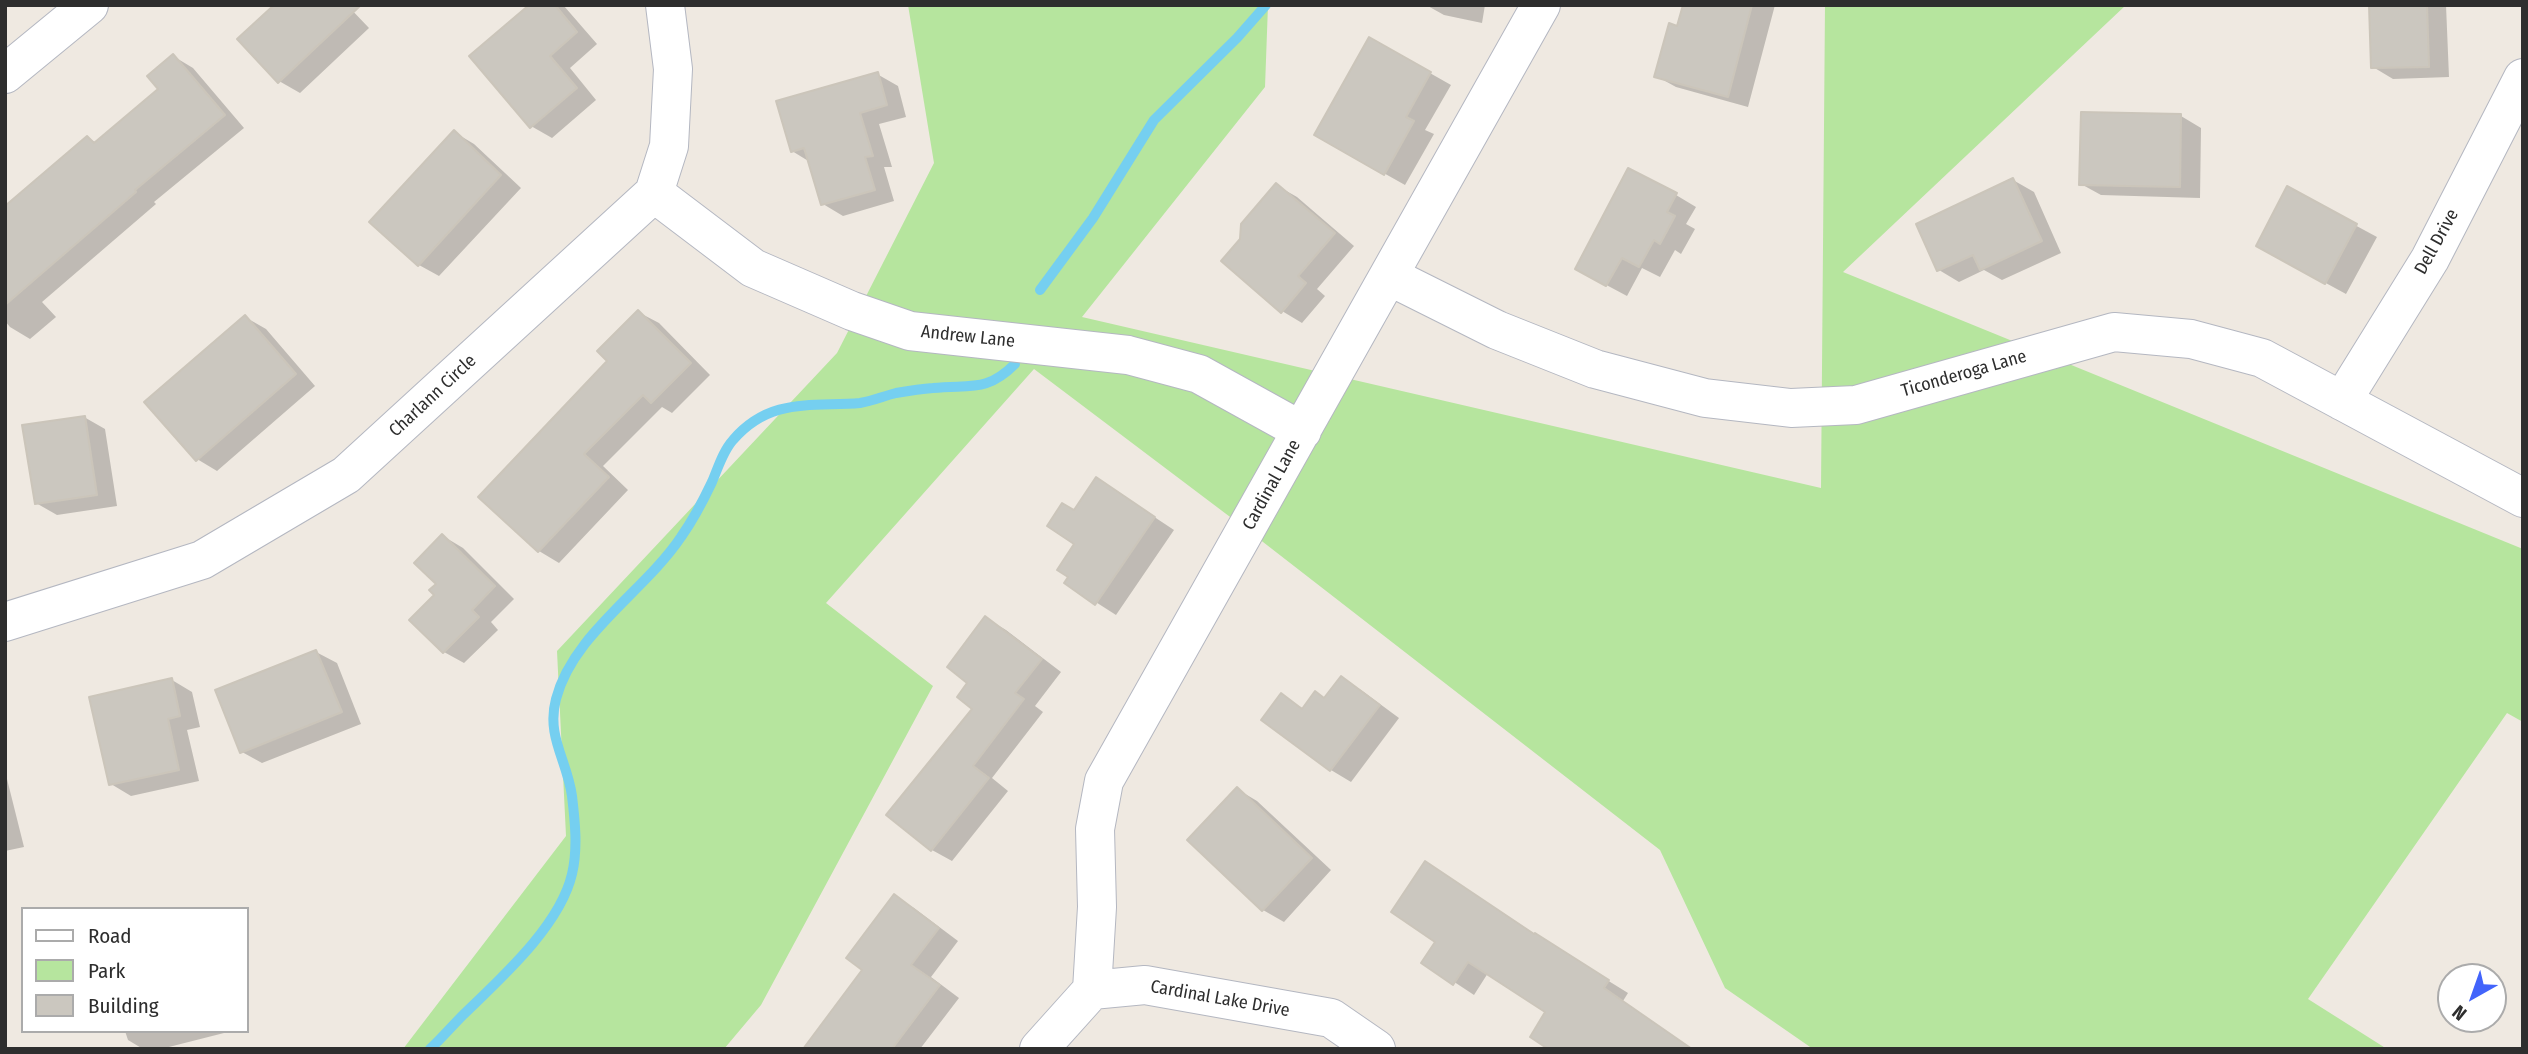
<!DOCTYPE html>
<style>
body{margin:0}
#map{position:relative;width:2528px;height:1054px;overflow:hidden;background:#efe9e1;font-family:"Fira Sans Condensed",sans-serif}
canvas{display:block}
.frame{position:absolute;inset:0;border:7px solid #2e2e2e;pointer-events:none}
.legend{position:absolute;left:21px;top:907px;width:228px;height:126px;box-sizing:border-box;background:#fff;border:2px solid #ababab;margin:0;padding:9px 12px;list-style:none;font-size:21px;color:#2e2e2e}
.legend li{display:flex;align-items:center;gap:14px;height:35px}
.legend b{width:35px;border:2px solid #ababab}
.north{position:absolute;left:2437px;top:963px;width:70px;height:70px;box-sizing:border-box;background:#fff;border:2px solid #ababab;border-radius:50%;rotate:220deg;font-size:19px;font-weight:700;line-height:28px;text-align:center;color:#2e2e2e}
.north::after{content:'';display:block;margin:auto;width:24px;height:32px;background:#4264fb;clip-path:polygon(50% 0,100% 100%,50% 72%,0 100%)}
</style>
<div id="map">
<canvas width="2528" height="1054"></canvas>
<div class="frame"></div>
<ul class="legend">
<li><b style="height:9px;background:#fff"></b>Road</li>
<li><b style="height:19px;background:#b6e59e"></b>Park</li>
<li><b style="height:19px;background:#cbc7bf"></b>Building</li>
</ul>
<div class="north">N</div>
</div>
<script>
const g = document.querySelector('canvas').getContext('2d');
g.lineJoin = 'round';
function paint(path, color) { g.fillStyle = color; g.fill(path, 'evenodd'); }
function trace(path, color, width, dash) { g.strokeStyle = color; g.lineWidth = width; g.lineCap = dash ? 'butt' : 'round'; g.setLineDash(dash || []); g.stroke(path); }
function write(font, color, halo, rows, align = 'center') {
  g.font = font + ' "Fira Sans Condensed",sans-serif'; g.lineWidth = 5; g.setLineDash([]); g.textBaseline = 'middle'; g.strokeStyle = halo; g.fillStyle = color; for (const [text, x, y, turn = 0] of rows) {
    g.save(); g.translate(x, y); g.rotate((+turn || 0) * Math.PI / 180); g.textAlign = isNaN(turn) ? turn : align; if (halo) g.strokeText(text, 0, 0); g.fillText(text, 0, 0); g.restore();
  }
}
const green = new Path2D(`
 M 908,5 L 1268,5 L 1265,87 L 1082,317 L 1821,488 L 1825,5 L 2126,5 L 1843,272 L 2523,549 L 2523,722 L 2507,713 L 2308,999 L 2387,1049 L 1813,1049 L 1725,988 L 1660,850 L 1254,535 L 1034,369 L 826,603 L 933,686 L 761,1005 L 724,1049 L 403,1049 L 566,836 L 557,651 L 837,353 L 934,163 Z`);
const shadow = new Path2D(`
 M 347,5 L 369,28 L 300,93 L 279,81 Z
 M 532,5 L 564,6 L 597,44 L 570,68 L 596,100 L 552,138 L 531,126 Z
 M 1426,5 L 1485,5 L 1482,23 L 1444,15 Z
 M 1684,5 L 1775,5 L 1748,107 L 1676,87 L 1656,76 L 1678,28 Z
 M 2371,5 L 2446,5 L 2449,77 L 2393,79 L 2373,67 Z
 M 1370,39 L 1451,85 L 1425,130 L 1434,134 L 1405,185 L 1316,135 Z
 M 173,56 L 193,68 L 244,128 L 154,202 L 156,204 L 42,302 L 56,317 L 30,339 L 10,327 L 5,321 L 5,220 L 88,138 L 97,143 L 161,89 Z
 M 877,74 L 898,86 L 906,117 L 879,124 L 892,167 L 884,167 L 894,201 L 843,216 L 823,204 L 810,162 L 792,151 Z
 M 2181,116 L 2201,128 L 2200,198 L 2101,195 L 2081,184 Z
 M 454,132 L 474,144 L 521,188 L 439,276 L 419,265 Z
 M 2013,180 L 2034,192 L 2061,253 L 2002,280 L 1984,270 L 1959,282 L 1939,270 Z
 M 1276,185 L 1297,197 L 1354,246 L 1317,289 L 1325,296 L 1302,323 L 1282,311 L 1242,240 Z
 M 2288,189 L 2377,237 L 2346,294 L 2278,257 Z
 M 1676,195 L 1696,207 L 1686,224 L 1695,229 L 1681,254 L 1675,250 L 1660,277 L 1642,268 L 1627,296 L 1597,280 Z
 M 638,312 L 659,323 L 710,375 L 672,413 L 662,407 L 603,466 L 628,490 L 559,563 L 539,551 L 609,361 Z
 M 245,317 L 266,329 L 315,386 L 217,471 L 197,459 Z
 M 84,417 L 105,429 L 117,506 L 57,515 L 36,503 Z
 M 1097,479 L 1174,530 L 1116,615 L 1066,583 L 1070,576 L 1077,544 Z
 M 443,536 L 463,548 L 514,599 L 491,622 L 498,630 L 464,663 L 444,652 L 436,595 Z
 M 986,618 L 1006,630 L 1061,672 L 1035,706 L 1043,712 L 992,778 L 1008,791 L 952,861 L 932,850 L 975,709 L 970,683 Z
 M 316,652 L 337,663 L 361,724 L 262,763 L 242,752 Z
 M 1341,678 L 1361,690 L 1399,718 L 1351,782 L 1331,770 L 1282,696 L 1304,709 L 1316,693 L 1325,699 Z
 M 172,680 L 192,692 L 200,727 L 187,730 L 199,781 L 131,796 L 111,784 Z
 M 5,771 L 24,847 L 5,851 Z
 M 1237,789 L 1257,801 L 1331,870 L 1284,922 L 1263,910 L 1190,840 Z
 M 894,896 L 914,908 L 958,941 L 931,977 L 959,998 L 920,1049 L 805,1049 L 865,970 Z
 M 1536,936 L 1628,993 L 1623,1001 L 1692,1049 L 1551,1049 L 1548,1012 L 1488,973 L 1474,995 L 1424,962 Z
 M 125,1031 L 223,1031 L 224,1033 L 161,1049 L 143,1049 L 128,1040 Z`);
const stream = new Path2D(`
 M 1040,290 L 1093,218 L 1154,120 L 1237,38 L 1266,5
 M 430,1049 C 442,1038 452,1026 463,1015 C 500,979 560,926 572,874 C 578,849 575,821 572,796 C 567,760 546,736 556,699 C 573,634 644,592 681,537 C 693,520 703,501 712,482 C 718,468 723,451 733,440 C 770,397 812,407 860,403 C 872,401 884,396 896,393 C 908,391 921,389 933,388 C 970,384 986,393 1015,364`);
const building = new Path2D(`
 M 274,5 L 361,5 L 278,83 L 237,39 Z
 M 529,5 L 555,5 L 577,32 L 550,56 L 577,88 L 530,128 L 469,56 Z
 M 1683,5 L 1752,5 L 1728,97 L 1654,77 L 1669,23 L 1677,26 Z
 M 2369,5 L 2427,5 L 2429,67 L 2371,68 Z
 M 1369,37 L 1431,72 L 1406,117 L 1414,121 L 1384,175 L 1314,135 Z
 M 173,54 L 225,115 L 135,190 L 136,192 L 5,305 L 5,206 L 87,136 L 94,143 L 158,89 L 147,76 Z
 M 878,72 L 887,105 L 860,113 L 873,156 L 865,157 L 875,190 L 821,205 L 804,148 L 791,152 L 776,101 Z
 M 2081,112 L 2181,114 L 2180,187 L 2079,185 Z
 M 454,130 L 501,175 L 418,266 L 369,222 Z
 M 1628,168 L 1677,193 L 1667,212 L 1675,216 L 1660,244 L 1654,240 L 1639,267 L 1622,258 L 1606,286 L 1575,269 Z
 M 2013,178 L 2042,241 L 1980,270 L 1973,255 L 1937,271 L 1916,224 Z
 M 1276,183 L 1335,233 L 1298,276 L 1306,283 L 1281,313 L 1221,261 L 1240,239 L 1241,224 Z
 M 2287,186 L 2357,224 L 2325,284 L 2256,246 Z
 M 638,310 L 691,363 L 651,403 L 643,395 L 584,454 L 609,477 L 538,552 L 478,497 L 607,361 L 597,351 Z
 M 245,315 L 296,374 L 196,461 L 144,402 Z
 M 85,416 L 97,495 L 35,504 L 22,425 Z
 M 1096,477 L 1155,517 L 1095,605 L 1064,583 L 1068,577 L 1057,570 L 1074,544 L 1047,526 L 1062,503 L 1074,510 Z
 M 442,534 L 495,586 L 472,610 L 479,617 L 443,653 L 409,620 L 434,595 L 429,590 L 436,584 L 414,563 Z
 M 985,616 L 1042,659 L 1015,693 L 1024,699 L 973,766 L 989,778 L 931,851 L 886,815 L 972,709 L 957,697 L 967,683 L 947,667 Z
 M 316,650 L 342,712 L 240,753 L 215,690 Z
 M 1341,676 L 1380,705 L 1330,771 L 1261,720 L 1281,693 L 1302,709 L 1315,691 L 1324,698 Z
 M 172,678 L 180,716 L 168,719 L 179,770 L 109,785 L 89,697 Z
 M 1237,787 L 1312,858 L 1262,911 L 1187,840 Z
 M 1425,861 L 1534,934 L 1535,933 L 1609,980 L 1604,988 L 1692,1049 L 1548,1049 L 1530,1037 L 1545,1012 L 1468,962 L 1453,985 L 1421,963 L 1435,942 L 1391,912 Z
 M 894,894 L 939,928 L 911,965 L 940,985 L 892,1049 L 803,1049 L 862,970 L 846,958 Z`);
const minor = new Path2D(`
 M 5,74 L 89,5
 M 654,193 L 753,268 L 852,311 L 910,331 L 1128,355 L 1199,374 L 1302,431
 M 1389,276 L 1497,330 L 1595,369 L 1705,398 L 1791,408 L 1856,405 L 2114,332 L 2191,339 L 2262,358 L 2523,498
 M 2342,401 L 2430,259 L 2523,78
 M 5,622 L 202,560 L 346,475 L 654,193 L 669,146 L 673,69 L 665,5
 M 1092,990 L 1097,907 L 1095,829 L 1104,781 L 1541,5
 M 1039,1049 L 1092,990 L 1145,985 L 1331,1018 L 1376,1049`);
const streetNames = [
 ["Dell Drive",2437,242,-61],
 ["Andrew Lane",968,337,6],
 ["Ticonderoga Lane",1964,374,-16],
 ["Charlann Circle",433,396,-43],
 ["Cardinal Lane",1272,485,-61],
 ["Cardinal Lake Drive",1220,999,10]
];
paint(green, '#b6e59e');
paint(shadow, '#0003');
trace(stream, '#75cff0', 10);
paint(building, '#cbc7bf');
trace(building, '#cbc5ba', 2);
trace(minor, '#b4b7c1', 40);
trace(minor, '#fff', 38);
write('18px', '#2e2e2e', '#fff', streetNames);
</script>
